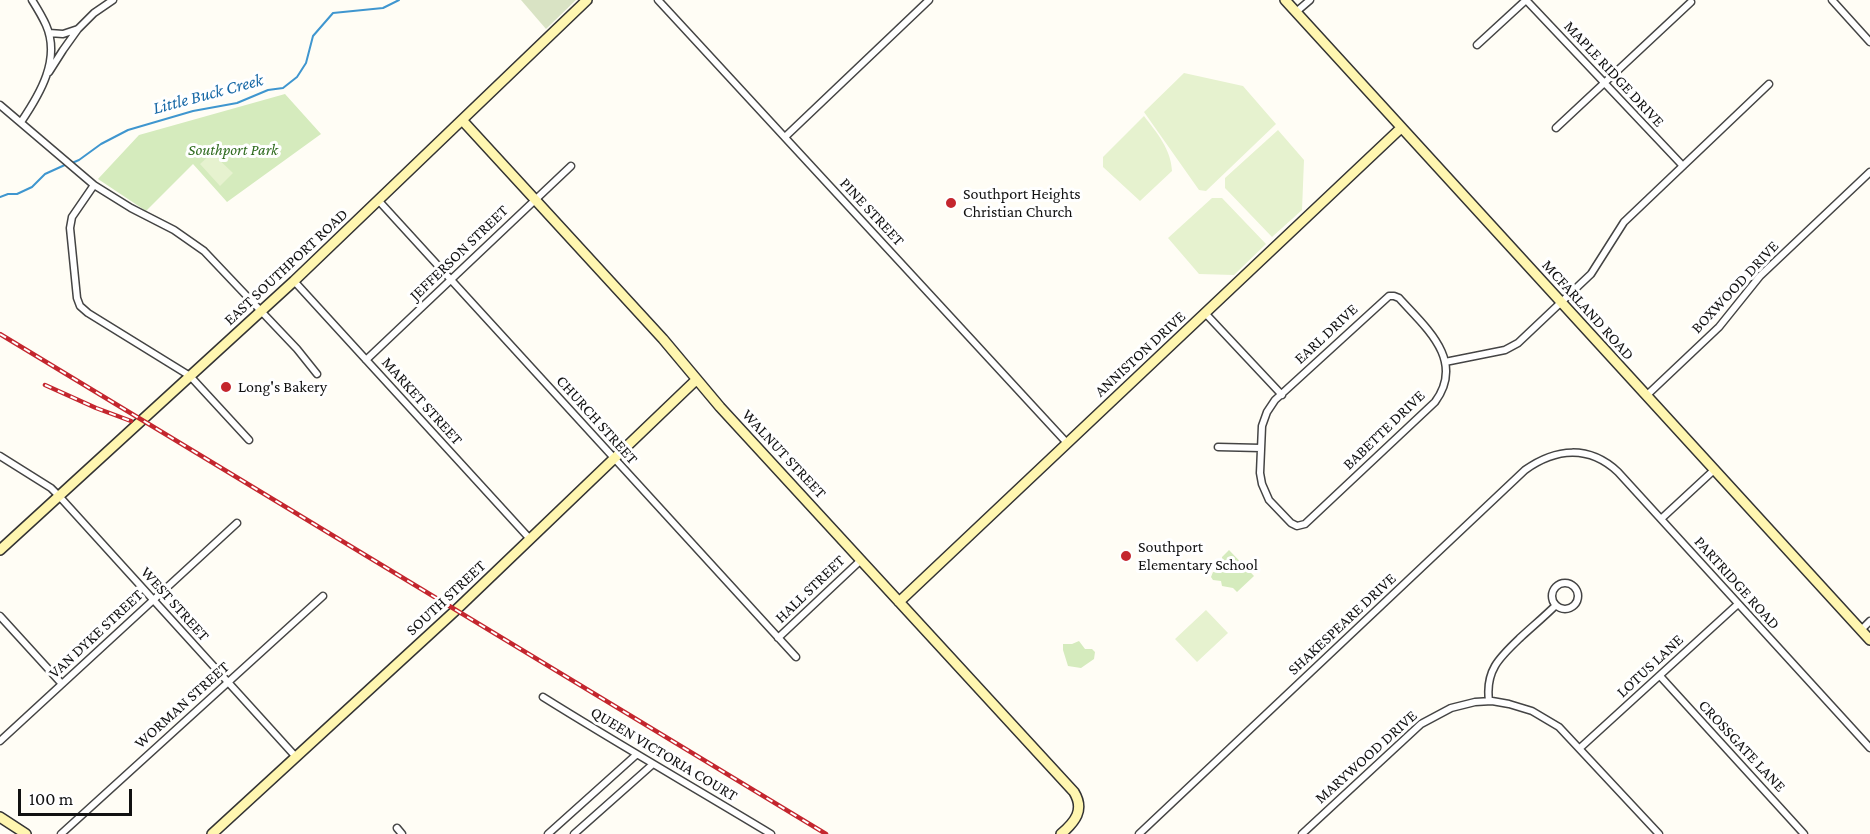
<!DOCTYPE html>
<style>
body{margin:0}
#map{position:relative;width:1870px;height:834px;overflow:hidden;background:#fffdf5;font-family:"Crimson Pro",serif}
canvas{display:block}
.scale{position:absolute;left:18px;top:789px;width:114px;height:27px;box-sizing:border-box;border:3px solid #111;border-top:0;padding-left:8px;font-size:18px;line-height:21px;white-space:nowrap;color:#111;-webkit-text-stroke:4px #fff;paint-order:stroke}
</style>
<div id="map">
<canvas width="1870" height="834"></canvas>
<div class="scale">100 m</div>
</div>
<script>
const g = document.querySelector('canvas').getContext('2d');
g.lineJoin = 'round';
function paint(path, color) { g.fillStyle = color; g.fill(path, 'evenodd'); }
function trace(path, color, width, dash) { g.strokeStyle = color; g.lineWidth = width; g.lineCap = dash ? 'butt' : 'round'; g.setLineDash(dash || []); g.stroke(path); }
function write(font, color, halo, rows, align = 'center') {
  g.font = font + ' "Crimson Pro",serif'; g.lineWidth = 6; g.setLineDash([]); g.textBaseline = 'middle'; g.strokeStyle = halo; g.fillStyle = color; for (const [text, x, y, turn = 0] of rows) {
    g.save(); g.translate(x, y); g.rotate((+turn || 0) * Math.PI / 180); g.textAlign = isNaN(turn) ? turn : align; if (halo) g.strokeText(text, 0, 0); g.fillText(text, 0, 0); g.restore();
  }
}
const green = new Path2D(`
 M 285,94 L 321,134 L 227,202 L 193,164 L 146,211 L 98,179 L 139,135 Z
 M 1229,550 L 1254,576 L 1237,592 L 1233,588 L 1222,586 L 1221,581 L 1213,580 L 1211,577 L 1213,572 L 1220,573 L 1222,570 L 1222,557 Z
 M 1079,641 L 1085,649 L 1092,649 L 1095,652 L 1094,659 L 1081,668 L 1068,666 L 1063,650 L 1063,644 L 1072,644 Z`);
const cemetery = new Path2D(`
 M 521,0 L 576,0 L 546,29 Z`);
const pitch = new Path2D(`
 M 1184,73 L 1243,86 L 1276,124 L 1206,191 L 1199,190 L 1144,112 Z
 M 1144,116 C 1157,133 1171,149 1172,171 L 1140,201 L 1103,167 L 1103,157 Z
 M 1278,130 L 1304,160 L 1302,210 L 1272,237 L 1225,188 L 1225,178 Z
 M 212,153 L 233,173 L 220,186 L 200,164 Z
 M 1212,198 L 1222,198 L 1266,244 L 1234,275 L 1199,274 L 1168,238 Z
 M 1206,610 L 1228,633 L 1197,662 L 1175,639 Z`);
const stream = new Path2D(`
 M 72,163 L 79,160 L 101,144 L 128,130 L 193,111 L 237,103 L 268,90 L 283,88 L 297,77 L 306,63 L 313,36 L 333,13 L 383,8 L 399,0
 M 0,197 L 8,194 L 17,194 L 32,187 L 45,174 L 67,164`);
const street = new Path2D(`
 M 658,0 L 1067,443
 M 1526,0 L 1683,166
 M 1832,0 L 1870,42
 M 1296,12 L 1310,0
 M 49,33 L 63,34 L 78,29 L 94,13 L 113,0
 M 1477,45 L 1526,0
 M 49,72 L 63,50 L 78,29
 M 0,105 L 94,185 L 131,208 L 174,230 L 204,251 L 297,349 L 317,374
 M 21,122 C 40,94 61,59 46,25 C 42,16 37,8 32,0
 M 1556,128 L 1691,2
 M 785,137 L 929,0
 M 94,185 L 72,217 L 70,228 L 77,298 L 80,306 L 88,313 L 190,376 L 249,440
 M 378,200 L 796,657
 M 294,281 L 530,539
 M 1389,296 L 1394,296 L 1399,298 C 1425,327 1466,360 1435,402 L 1305,524 L 1297,526 L 1291,523 L 1269,500 L 1262,484 L 1260,473 L 1262,426 L 1267,412 L 1275,400 Z
 M 1205,313 L 1282,395
 M 366,360 L 571,166
 M 1445,362 L 1505,350 L 1518,343 L 1591,274 L 1624,222 L 1769,84
 M 1646,396 L 1719,327 L 1760,276 L 1870,172
 M 1218,447 L 1261,448
 M 0,456 L 51,488 L 59,496 L 296,757
 M 1661,519 L 1714,470
 M1552 596a13 13 0 1 1 26 0a13 13 0 1 1-26 0Z
 M 0,616 L 62,684
 M 1861,630 L 1870,621
 M 778,638 L 861,560
 M 1660,676 L 1804,834
 M 543,697 C 618,744 695,788 771,834
 M 1489,701 C 1485,670 1500,657 1521,637 C 1533,626 1545,616 1556,605
 M 0,741 L 237,523
 M 1580,748 L 1738,604
 M 397,828 L 402,834
 M 61,834 L 323,596
 M 548,834 L 636,755
 M 574,834 L 653,764
 M 1139,834 L 1525,470 C 1556,448 1589,445 1618,472 L 1870,748
 M 1302,834 L 1421,724 L 1451,708 L 1475,702 L 1492,701 L 1509,704 L 1532,711 L 1559,727 L 1659,834`);
const secondary = new Path2D(`
 M 1285,0 L 1870,640
 M 462,120 L 663,339 L 720,407 L 1074,792 C 1085,810 1075,822 1061,834
 M 0,550 L 294,281 L 587,0
 M 899,602 L 1401,128
 M 0,817 L 26,834
 M 212,834 L 456,610 L 696,380`);
const rail = new Path2D(`
 M 0,334 L 826,834
 M 45,385 L 96,408 L 131,421`);
const markers = [
 [951,203,6,"#c4262e"],
 [226,387,6,"#c4262e"],
 [1126,556,6,"#c4262e"]
];
const streetNames = [
 ["MAPLE RIDGE DRIVE",1614,74,47],
 ["PINE STREET",872,212,47],
 ["JEFFERSON STREET",459,253,-44],
 ["EAST SOUTHPORT ROAD",286,267,-43],
 ["BOXWOOD DRIVE",1735,287,-47],
 ["MCFARLAND ROAD",1588,310,48],
 ["EARL DRIVE",1326,334,-43],
 ["ANNISTON DRIVE",1140,354,-43],
 ["MARKET STREET",422,401,48],
 ["CHURCH STREET",597,420,48],
 ["BABETTE DRIVE",1384,430,-44],
 ["WALNUT STREET",784,454,47],
 ["PARTRIDGE ROAD",1737,583,48],
 ["HALL STREET",810,589,-44],
 ["SOUTH STREET",446,598,-43],
 ["WEST STREET",175,604,48],
 ["SHAKESPEARE DRIVE",1342,624,-43],
 ["VAN DYKE STREET",96,634,-43],
 ["LOTUS LANE",1650,666,-43],
 ["WORMAN STREET",182,705,-42],
 ["CROSSGATE LANE",1742,746,47],
 ["QUEEN VICTORIA COURT",664,754,31],
 ["MARYWOOD DRIVE",1366,757,-42]
];
const parkNames = [
 ["Southport Park",233,150]
];
const poiNames = [
 ["Southport Heights",963,194],
 ["Christian Church",963,212],
 ["Long's Bakery",238,387],
 ["Southport",1138,547],
 ["Elementary School",1138,565]
];
const waterNames = [
 ["Little Buck Creek",208,94,-15]
];
paint(green, '#d5ebbd');
paint(cemetery, '#d9e3c4');
paint(pitch, '#e6f2cf');
trace(stream, '#3f96cf', 2);
trace(street, '#444', 9);
trace(secondary, '#333', 12);
trace(street, '#fff', 6);
trace(secondary, '#fff6b0', 9);
trace(rail, '#c4262e', 4.5);
trace(rail, '#fff', 2, [7]);
for (const [x, y, r, color] of markers) { const dot = new Path2D(); dot.arc(x, y, r, 0, 2 * Math.PI); g.fillStyle = color; g.fill(dot); trace(dot, '#fff', 2); }
write('16px', '#111', '#fff', streetNames);
write('italic 16px', '#2f6b1f', '#fff', parkNames);
write('16px', '#111', '#fff', poiNames, 'left');
write('italic 18px', '#1768a6', '#fff', waterNames);
</script>
